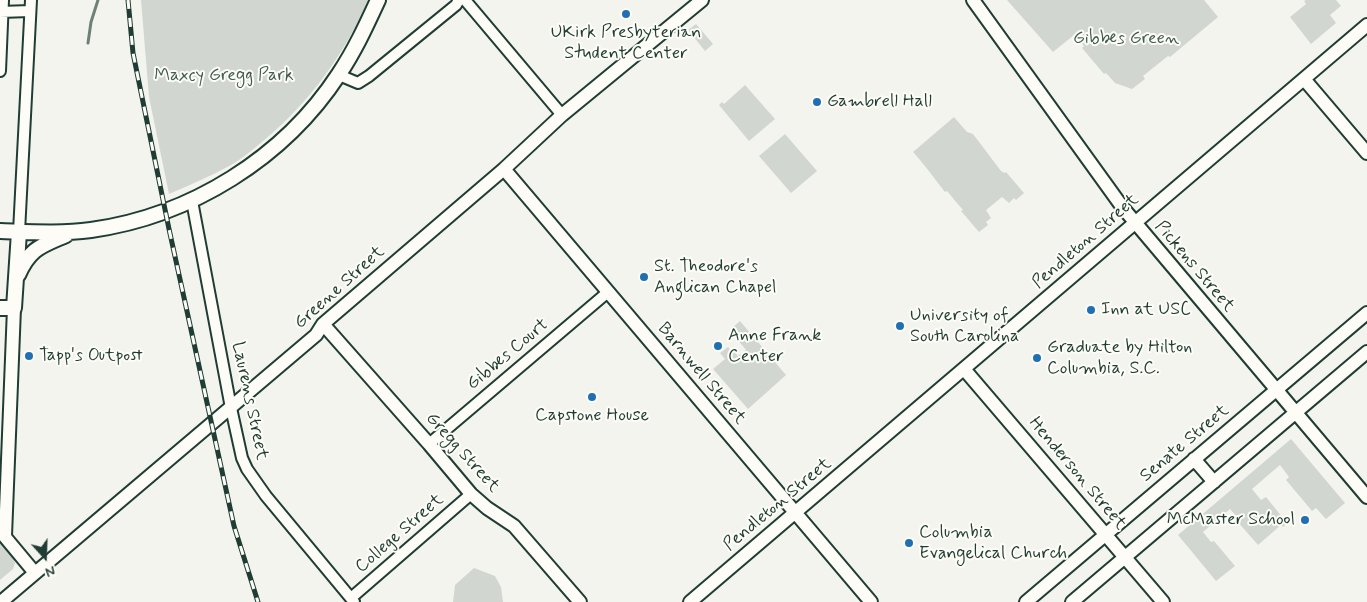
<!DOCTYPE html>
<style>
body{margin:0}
#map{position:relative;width:1367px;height:602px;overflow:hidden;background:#f4f4ef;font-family:Mynerve,sans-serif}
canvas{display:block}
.north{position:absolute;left:20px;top:532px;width:50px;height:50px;-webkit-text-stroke:4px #fdfcf7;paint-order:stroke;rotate:160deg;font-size:14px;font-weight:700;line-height:20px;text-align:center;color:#1f3d34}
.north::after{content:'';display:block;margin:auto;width:18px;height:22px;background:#1f3d34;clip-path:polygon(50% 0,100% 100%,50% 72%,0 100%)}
</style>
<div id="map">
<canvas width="1367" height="602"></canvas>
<div class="north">N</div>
</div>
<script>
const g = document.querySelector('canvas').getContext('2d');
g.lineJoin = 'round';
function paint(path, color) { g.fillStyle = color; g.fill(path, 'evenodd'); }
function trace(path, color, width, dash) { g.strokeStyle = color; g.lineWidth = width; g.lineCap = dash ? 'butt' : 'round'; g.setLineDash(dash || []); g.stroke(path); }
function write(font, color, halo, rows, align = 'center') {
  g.font = font + ' Mynerve,sans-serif'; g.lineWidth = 4; g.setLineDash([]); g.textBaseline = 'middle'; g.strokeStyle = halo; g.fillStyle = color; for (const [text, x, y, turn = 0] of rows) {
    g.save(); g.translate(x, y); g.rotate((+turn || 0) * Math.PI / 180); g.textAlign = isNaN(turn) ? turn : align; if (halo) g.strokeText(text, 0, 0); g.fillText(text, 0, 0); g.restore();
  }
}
const green = new Path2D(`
 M 141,0 L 368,0 C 343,58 305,108 256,147 C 248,153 240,160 231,165 C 211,176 190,185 169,194 L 149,97 Z
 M 1007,0 L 1204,0 L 1218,17 L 1170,57 L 1168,56 L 1143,76 L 1145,79 L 1132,89 L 1115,83 L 1106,73 L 1104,74 L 1082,48 L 1084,46 L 1074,35 L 1053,52 Z
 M 1306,0 L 1336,0 L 1341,6 L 1330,15 L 1336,23 L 1311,44 L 1290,17 L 1306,4 L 1304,1 Z
 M 696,24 L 713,44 L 705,51 L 688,30 Z
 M 745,85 L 775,119 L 749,141 L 719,105 L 722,102 L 724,104 Z
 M 954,117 L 967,132 L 973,134 L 1001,171 L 1005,173 L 1006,172 L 1024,193 L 1016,200 L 1014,198 L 1009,203 L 1002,197 L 986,210 L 991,218 L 986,222 L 988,225 L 979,232 L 961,211 L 963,210 C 957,203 952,197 947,191 L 945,192 C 933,177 925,165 913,152 Z
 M 785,134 L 817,171 L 791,193 L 759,156 Z
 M 740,321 L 786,375 L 748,409 L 713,369 L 725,359 L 720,353 L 728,347 L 731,350 L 732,349 L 738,356 L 746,350 L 730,330 Z
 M 1291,439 L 1345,503 L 1326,519 L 1316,508 L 1312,511 L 1286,480 L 1289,477 L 1280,465 L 1252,489 L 1261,500 L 1266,497 L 1287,523 L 1283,527 L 1281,525 L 1258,545 L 1237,521 L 1239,519 L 1230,509 L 1203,532 L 1211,542 L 1214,541 L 1235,566 L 1216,581 L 1178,535 Z
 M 0,542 L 13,558 L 15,563 L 13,569 L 0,580 Z
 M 474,568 L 495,576 L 501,587 L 503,602 L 453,602 L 455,585 Z`);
const stream = new Path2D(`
 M 88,43 L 91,22 L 98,0`);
const minor = new Path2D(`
 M 465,0 L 562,115
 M 0,12 L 30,11
 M 0,71 L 3,0
 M 339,75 L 358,83 L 369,76 L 456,5 L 459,0
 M 192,201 L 231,408 L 242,458 L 247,469 L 266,496 L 354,602
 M 19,232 L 31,0
 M 429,444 L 608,292
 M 351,598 L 471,494`);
const tertiary = new Path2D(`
 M 973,0 L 1123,208 L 1367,497
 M 1304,79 L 1367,153
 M 504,169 L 871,602
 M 323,324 L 429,444 L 471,494 L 487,508 L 514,526 L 580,602
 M 964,369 L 1163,602
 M 1194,459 L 1214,482
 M 0,531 L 35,573
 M 5,536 L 14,308
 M 1,602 L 303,346 L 316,335 L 323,324 L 504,169 L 562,115 L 702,0
 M 690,602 L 1367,25
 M 1026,602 L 1367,313
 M 1072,602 L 1367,352`);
const secondary = new Path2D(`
 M 0,231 C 30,232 61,234 91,230 C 191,216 284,158 339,74 C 355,50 366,26 378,0
 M 18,275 C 30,248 41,246 66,235
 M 0,308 L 14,308 L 19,232`);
const rail = new Path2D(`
 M 128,0 L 133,53 L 169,229 L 234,526 L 258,602`);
const markers = [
 [626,14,5,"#1f6fb2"],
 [817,102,5,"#1f6fb2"],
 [644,277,5,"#1f6fb2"],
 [1091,310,5,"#1f6fb2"],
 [900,326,5,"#1f6fb2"],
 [718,346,5,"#1f6fb2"],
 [29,356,5,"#1f6fb2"],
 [1037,358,5,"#1f6fb2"],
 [592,397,5,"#1f6fb2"],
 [1305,520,5,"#1f6fb2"],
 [909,543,5,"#1f6fb2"]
];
const poiNames = [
 ["UKirk Presbyterian",626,33,"center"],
 ["Student Center",626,54,"center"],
 ["Gambrell Hall",827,102],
 ["St. Theodore's",654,267],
 ["Anglican Chapel",654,288],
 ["Inn at USC",1101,310],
 ["University of",910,316],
 ["South Carolina",910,337],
 ["Anne Frank",728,336],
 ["Center",728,357],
 ["Graduate by Hilton",1047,348],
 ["Columbia, S.C.",1047,369],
 ["Tapp's Outpost",39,356],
 ["Capstone House",592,416,"center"],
 ["McMaster School",1295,520,"right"],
 ["Columbia",919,533],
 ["Evangelical Church",919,554]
];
const parkNames = [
 ["Gibbes Green",1126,39],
 ["Maxcy Gregg Park",224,76]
];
const streetNames = [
 ["Pendleton Street",1086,242,-41],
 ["Pickens Street",1194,267,50],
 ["Greene Street",340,288,-42],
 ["Gibbes Court",508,355,-40],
 ["Barnwell Street",701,374,50],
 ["Laurens Street",249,401,78],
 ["Senate Street",1185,444,-40],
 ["Gregg Street",462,453,48],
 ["Henderson Street",1077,474,50],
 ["Pendleton Street",778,505,-40],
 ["College Street",400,534,-41]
];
paint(green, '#d1d6d1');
trace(stream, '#6e8179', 3);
trace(minor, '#1f3d34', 14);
trace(tertiary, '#1f3d34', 16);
trace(secondary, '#1f3d34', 18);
trace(minor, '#fdfcf7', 10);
trace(tertiary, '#fdfcf7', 12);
trace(secondary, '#fdfcf7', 14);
trace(rail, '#1f3d34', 5);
trace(rail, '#fdfcf7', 3, [9]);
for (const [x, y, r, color] of markers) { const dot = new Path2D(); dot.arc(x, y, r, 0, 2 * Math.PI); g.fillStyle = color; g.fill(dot); trace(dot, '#fdfcf7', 2); }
write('18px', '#1f3d34', '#fdfcf7', poiNames, 'left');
write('18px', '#435c53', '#fdfcf7', parkNames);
write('18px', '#1f3d34', '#fdfcf7', streetNames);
</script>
